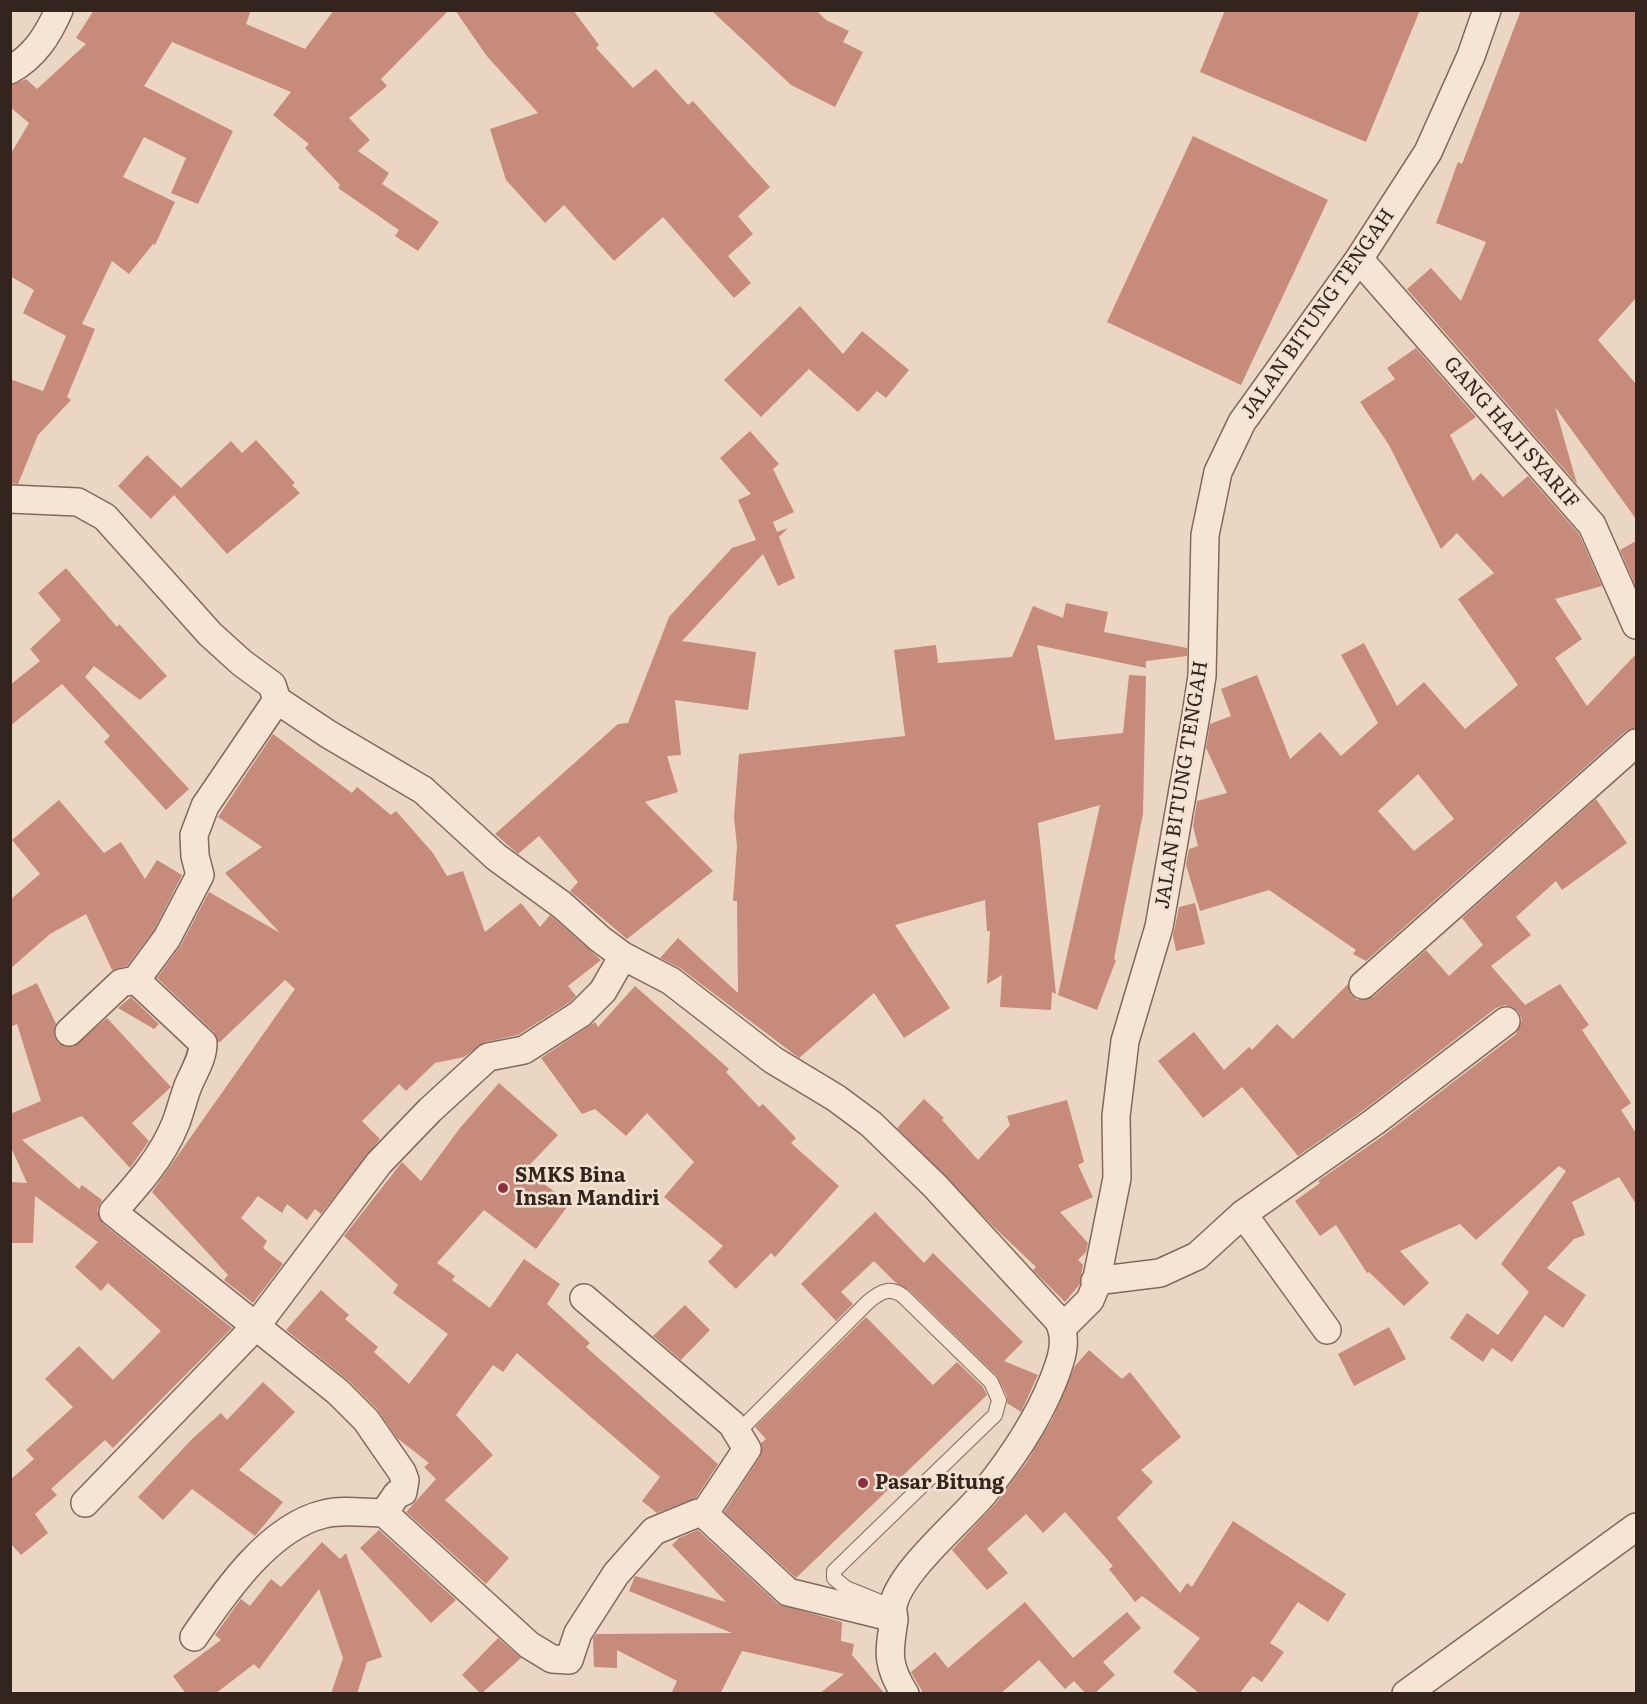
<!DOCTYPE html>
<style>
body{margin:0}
#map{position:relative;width:1647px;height:1704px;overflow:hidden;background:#ebd6c3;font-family:Literata,serif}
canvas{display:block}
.frame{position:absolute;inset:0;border:12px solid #34241e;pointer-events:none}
</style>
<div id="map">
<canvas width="1647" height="1704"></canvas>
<div class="frame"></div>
</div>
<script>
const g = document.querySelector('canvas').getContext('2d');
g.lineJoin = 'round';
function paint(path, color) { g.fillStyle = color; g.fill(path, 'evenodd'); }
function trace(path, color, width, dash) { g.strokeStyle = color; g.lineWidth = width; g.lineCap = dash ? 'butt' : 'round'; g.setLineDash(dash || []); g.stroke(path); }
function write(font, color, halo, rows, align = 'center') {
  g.font = font + ' Literata,serif'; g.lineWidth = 5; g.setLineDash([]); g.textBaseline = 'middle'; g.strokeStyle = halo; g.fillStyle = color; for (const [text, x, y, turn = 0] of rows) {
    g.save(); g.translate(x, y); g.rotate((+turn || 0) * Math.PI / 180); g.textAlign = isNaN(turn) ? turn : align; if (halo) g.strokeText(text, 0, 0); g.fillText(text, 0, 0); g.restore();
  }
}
const building = new Path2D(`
 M 94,10 L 251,10 L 246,24 L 305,49 L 334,10 L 449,10 L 381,79 L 387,86 L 349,118 L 370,140 L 358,151 L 389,173 L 382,184 L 439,222 L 418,251 L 395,236 L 399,230 L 338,188 L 340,185 L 305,148 L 309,144 L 273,115 L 291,92 L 172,42 L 144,86 L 233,131 L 198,204 L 171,193 L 186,158 L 144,137 L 123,177 L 175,202 L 155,245 L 153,244 L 129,274 L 112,261 L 82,324 L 95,329 L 67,397 L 71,400 L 38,435 L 18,484 L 10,483 L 10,379 L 43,391 L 66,336 L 23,313 L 34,290 L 10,276 L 10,155 L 29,123 L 10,107 L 10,86 L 26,79 L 37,89 L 86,44 L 76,38 Z
 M 455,10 L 573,10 L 599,45 L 596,48 L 633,88 L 656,69 L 688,105 L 693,101 L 770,187 L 738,216 L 753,234 L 728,256 L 751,283 L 734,298 L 663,217 L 614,261 L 564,205 L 545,223 L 506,180 L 490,129 L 538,113 L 486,55 Z
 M 711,10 L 816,10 L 826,20 L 849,31 L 843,42 L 863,52 L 835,107 L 791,85 Z
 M 1225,10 L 1420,10 L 1366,142 L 1200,72 Z
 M 1521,10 L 1636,10 L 1636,298 L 1598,340 L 1636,384 L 1636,519 L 1555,407 L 1577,484 L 1407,289 L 1431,268 L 1461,301 L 1486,242 L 1436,223 L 1458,162 L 1462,164 Z
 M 1193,136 L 1328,200 L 1241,385 L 1107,322 Z
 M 800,306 L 843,354 L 862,331 L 909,370 L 886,398 L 877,391 L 858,412 L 809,369 L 761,417 L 724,380 Z
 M 1416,348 L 1476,417 L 1450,435 L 1473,481 L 1481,473 L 1503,497 L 1528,476 L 1579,534 L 1602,586 L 1555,599 L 1582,639 L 1555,658 L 1587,706 L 1636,654 L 1636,728 L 1626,731 L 1366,961 L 1353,954 L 1356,950 L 1269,890 L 1200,911 L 1186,865 L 1189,849 L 1198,846 L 1193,826 L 1197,801 L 1227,793 L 1206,748 L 1210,724 L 1231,716 L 1221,689 L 1257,675 L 1290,759 L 1320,732 L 1341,756 L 1378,723 L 1341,655 L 1364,643 L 1397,706 L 1424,682 L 1465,729 L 1518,685 L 1458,599 L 1494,573 L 1457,533 L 1441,549 L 1389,445 L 1360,402 L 1395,379 L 1387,368 ZM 1418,774 L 1454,819 L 1414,851 L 1378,811 Z
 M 750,431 L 779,464 L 773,469 L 794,512 L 773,522 L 777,532 L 788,528 L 779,537 L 795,578 L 778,586 L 763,554 L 682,641 L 756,652 L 748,710 L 675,700 L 681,755 L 667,756 L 678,792 L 645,802 L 713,871 L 627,939 L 570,891 L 578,882 L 539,836 L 518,854 L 495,834 L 618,724 L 628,723 L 669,617 L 732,548 L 756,540 L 738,500 L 751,494 L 720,458 Z
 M 256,440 L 295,483 L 292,485 L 300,493 L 227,554 L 174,495 L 151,519 L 118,486 L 147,455 L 181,488 L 231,441 L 242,453 Z
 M 1636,541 L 1636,587 L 1620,550 Z
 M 66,568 L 117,627 L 119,624 L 167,676 L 140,700 L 94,666 L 85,677 L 189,789 L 166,810 L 104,742 L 110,736 L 62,684 L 10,726 L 10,685 L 40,661 L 30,649 L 61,620 L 38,593 Z
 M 1066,603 L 1108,612 L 1104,632 L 1187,648 L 1187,656 L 1146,661 L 1146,668 L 1037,645 L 1055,740 L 1123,733 L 1129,675 L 1146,676 L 1143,814 L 1114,959 L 1116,960 L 1097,1010 L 1058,995 L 1100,805 L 1038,823 L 1056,994 L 1052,992 L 1051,1010 L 1000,1007 L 1002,975 L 987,984 L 990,931 L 987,931 L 985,900 L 895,925 L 950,1008 L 904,1038 L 874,993 L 799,1058 L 680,968 L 660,958 L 678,938 L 738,993 L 737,901 L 733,901 L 737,846 L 734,817 L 739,754 L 905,736 L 894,650 L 936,645 L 938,663 L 1012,657 L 1033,606 L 1063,618 Z
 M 273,734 L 352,793 L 357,787 L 391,815 L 396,811 L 433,853 L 447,876 L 463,871 L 485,932 L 521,903 L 540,927 L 550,915 L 601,960 L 568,986 L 576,996 L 570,1002 L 518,1035 L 485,1042 L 464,1057 L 435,1063 L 406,1091 L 399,1084 L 362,1121 L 380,1139 L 321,1214 L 315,1209 L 307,1220 L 287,1204 L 282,1213 L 258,1196 L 241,1218 L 267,1241 L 263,1248 L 283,1264 L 253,1303 L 224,1280 L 228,1275 L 152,1192 L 295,989 L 285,980 L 219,1043 L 214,1032 L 157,978 L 181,945 L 209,892 L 280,933 L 225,873 L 262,847 L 218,817 Z
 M 1596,799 L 1627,843 L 1562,890 L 1556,881 L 1516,917 L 1531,935 L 1491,966 L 1525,1005 L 1560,984 L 1589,1025 L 1582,1030 L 1631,1103 L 1621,1110 L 1636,1133 L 1636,1204 L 1619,1177 L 1572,1202 L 1585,1235 L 1574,1239 L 1547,1268 L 1586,1295 L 1563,1328 L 1545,1315 L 1512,1362 L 1492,1348 L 1483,1362 L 1450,1338 L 1467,1313 L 1498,1335 L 1529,1292 L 1501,1264 L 1566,1171 L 1559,1166 L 1476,1240 L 1460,1224 L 1400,1251 L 1429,1283 L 1404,1306 L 1369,1272 L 1367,1273 L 1336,1225 L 1320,1236 L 1295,1201 L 1320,1183 L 1318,1181 L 1384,1135 L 1516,1034 L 1522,1020 L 1518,1011 L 1505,1005 L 1496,1008 L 1365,1109 L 1298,1156 L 1242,1087 L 1203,1118 L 1158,1061 L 1194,1032 L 1224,1070 L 1249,1047 L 1252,1050 L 1277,1024 L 1293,1039 L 1348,984 L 1351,995 L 1357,1000 L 1373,997 L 1426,950 L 1449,976 L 1483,945 L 1462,918 Z
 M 59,800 L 104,853 L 121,842 L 145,879 L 157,860 L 182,875 L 154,930 L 127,966 L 112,970 L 86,914 L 50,934 L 10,969 L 10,900 L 40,874 L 12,840 Z
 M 1195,903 L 1205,944 L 1176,951 L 1173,936 L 1179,907 Z
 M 37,983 L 56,1024 L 54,1035 L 58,1043 L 73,1047 L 107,1018 L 171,1087 L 132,1123 L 149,1141 L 130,1168 L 82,1116 L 22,1140 L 79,1189 L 82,1185 L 102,1200 L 97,1210 L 103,1224 L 232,1328 L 113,1448 L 105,1440 L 51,1489 L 57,1495 L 35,1514 L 48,1533 L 21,1555 L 10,1543 L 10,1480 L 34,1459 L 26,1450 L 73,1407 L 45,1379 L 79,1346 L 113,1380 L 161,1331 L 108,1283 L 101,1291 L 75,1267 L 98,1242 L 35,1196 L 33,1243 L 10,1243 L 10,1182 L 27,1183 L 10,1145 L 10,1114 L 41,1101 L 17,1024 L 10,1027 L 10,996 Z
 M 635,986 L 729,1069 L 726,1072 L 759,1107 L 763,1104 L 796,1138 L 791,1143 L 839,1186 L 775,1257 L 771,1253 L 736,1289 L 708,1262 L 723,1246 L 664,1197 L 694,1162 L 647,1113 L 626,1136 L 595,1109 L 582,1114 L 541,1058 L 595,1022 L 598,1027 Z
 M 131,997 L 159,1024 L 154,1029 L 118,1008 Z
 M 499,1083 L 558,1135 L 525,1170 L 570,1203 L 536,1249 L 484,1210 L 437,1263 L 455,1276 L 452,1280 L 490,1308 L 524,1259 L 560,1284 L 547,1304 L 590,1343 L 586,1347 L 718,1464 L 696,1498 L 657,1513 L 642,1501 L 660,1477 L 517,1353 L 503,1372 L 493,1365 L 456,1415 L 493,1455 L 445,1500 L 509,1558 L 486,1584 L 406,1512 L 436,1479 L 424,1467 L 429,1463 L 397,1438 L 377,1409 L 349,1381 L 286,1330 L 321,1290 L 349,1315 L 345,1319 L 378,1347 L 374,1352 L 409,1384 L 448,1334 L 393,1293 L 398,1285 L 344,1236 L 402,1162 L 421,1181 L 460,1128 Z
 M 924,1099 L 944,1118 L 942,1120 L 978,1160 L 1010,1125 L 1007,1116 L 1067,1100 L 1084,1162 L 1078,1165 L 1093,1197 L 1060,1212 L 1088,1243 L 1086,1252 L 1078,1260 L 1083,1265 L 1080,1284 L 1065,1302 L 1033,1270 L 1036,1267 L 997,1230 L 897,1128 Z
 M 875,1212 L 924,1263 L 933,1253 L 1023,1342 L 1004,1361 L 1038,1375 L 1021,1412 L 1007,1403 L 1007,1396 L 997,1376 L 909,1290 L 896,1283 L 874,1261 L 841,1292 L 853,1304 L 836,1321 L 801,1284 Z
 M 685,1305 L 710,1330 L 681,1360 L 653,1336 Z
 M 866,1317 L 933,1385 L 957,1362 L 983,1387 L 987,1395 L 796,1578 L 724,1512 L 760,1457 L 761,1443 L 766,1439 L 755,1427 Z
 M 1389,1327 L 1406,1359 L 1354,1386 L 1338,1354 Z
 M 1089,1350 L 1122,1379 L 1130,1372 L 1181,1437 L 1141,1470 L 1153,1482 L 1117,1518 L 1180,1593 L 1187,1583 L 1192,1587 L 1233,1521 L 1346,1594 L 1328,1622 L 1298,1602 L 1270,1643 L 1284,1652 L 1262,1682 L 1253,1676 L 1239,1694 L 1200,1694 L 1173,1672 L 1200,1638 L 1142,1596 L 1135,1602 L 1109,1569 L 1113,1566 L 1065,1512 L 1043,1533 L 1026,1514 L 987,1549 L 1008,1573 L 987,1590 L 952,1550 L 996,1503 L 1027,1462 L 1053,1418 L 1075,1366 Z
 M 263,1382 L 295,1412 L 239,1470 L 283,1502 L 255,1536 L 192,1489 L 163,1520 L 138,1497 L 192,1439 L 221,1413 L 227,1420 Z
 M 379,1530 L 456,1600 L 431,1623 L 360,1548 Z
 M 698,1530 L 778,1604 L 842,1622 L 841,1641 L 854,1644 L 852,1655 L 885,1694 L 819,1694 L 844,1674 L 742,1651 L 720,1694 L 671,1694 L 677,1681 L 617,1650 L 617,1668 L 594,1667 L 593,1638 L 596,1634 L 732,1633 L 629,1591 L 635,1576 L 726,1602 L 672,1545 L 679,1538 Z
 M 322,1542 L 340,1559 L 346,1553 L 382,1657 L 367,1662 L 357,1694 L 331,1694 L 343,1658 L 319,1589 L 259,1669 L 254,1664 L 215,1694 L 186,1694 L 173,1676 L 221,1640 L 215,1635 L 241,1599 L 250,1606 L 271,1579 L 281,1587 Z
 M 1025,1602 L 1073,1658 L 1127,1612 L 1141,1628 L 1103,1662 L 1115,1675 L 1094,1694 L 1086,1694 L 1074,1681 L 1065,1689 L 1039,1660 L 1000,1694 L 921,1694 L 922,1691 L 911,1672 L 935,1652 L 948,1668 Z
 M 498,1638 L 521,1658 L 481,1694 L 462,1675 Z`);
const service = new Path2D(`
 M 736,1434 L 868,1302 C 880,1292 890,1286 903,1296 L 991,1382 L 999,1400 L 995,1415 L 834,1571 L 834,1578 L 846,1588 L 888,1605`);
const minor = new Path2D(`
 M 10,70 C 35,56 48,35 59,10
 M 1359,259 L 1592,525 L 1636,625
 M 10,499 L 78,502 L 105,517 L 210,634 L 242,663 L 272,685 L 277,700 L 328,734 L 423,790 L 496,857 L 562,905 L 600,939 L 623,956 L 671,981 L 773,1060 L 836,1098 L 871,1124 L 935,1186 L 1058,1320 C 1069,1340 1061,1361 1053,1381 C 1036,1423 1012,1458 984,1493 C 961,1521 899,1572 893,1606 C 892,1611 894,1615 894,1620 C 889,1652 886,1664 905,1694
 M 277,700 L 205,806 L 194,835 L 195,856 L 200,875 L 167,938 L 136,980 L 203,1043 C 203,1059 194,1071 188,1086 C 183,1099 180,1113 175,1125 C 161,1159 137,1185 113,1212 L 338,1392 L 366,1420 L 402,1472 L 405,1480 L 403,1492 L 397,1494 L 384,1513 L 529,1645 L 552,1659 L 569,1660 L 578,1633 L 616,1574 L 654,1531 L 698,1513 L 704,1514 L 788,1592 L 894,1618
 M 1363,985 L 1636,743
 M 69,1032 L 121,983 L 136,980
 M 1243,1214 L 1327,1330
 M 1095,1281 L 1160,1273 L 1197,1256 L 1243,1214 L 1374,1122 L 1506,1021
 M 584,1298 L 732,1424 L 747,1449 L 704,1514
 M 1062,1328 L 1090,1300 L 1095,1288 L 1117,1178 L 1116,1116 L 1125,1041 L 1159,927 L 1196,715 L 1202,676 L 1205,535 L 1218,472 L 1242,422 L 1359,259 L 1428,152 L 1471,56 L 1487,10
 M 85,1503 L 256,1326 L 379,1163 L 430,1110 L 488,1057 L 524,1050 L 580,1014 L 603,991 L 623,956
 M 194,1637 C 225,1592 269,1527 324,1514 C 343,1509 365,1513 384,1513
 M 1406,1694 L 1636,1527`);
const markers = [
 [503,1188,6,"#8e2f44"],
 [863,1483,6,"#8e2f44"]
];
const streetNames = [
 ["JALAN BITUNG TENGAH",1318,314,-55],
 ["GANG HAJI SYARIF",1511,433,49],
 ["JALAN BITUNG TENGAH",1182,785,-81]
];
const poiNames = [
 ["SMKS Bina",515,1176],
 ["Insan Mandiri",515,1199],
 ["Pasar Bitung",875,1483]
];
paint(building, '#c68b7b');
trace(service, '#83685b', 16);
trace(minor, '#83685b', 30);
trace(service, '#f6e5d5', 14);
trace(minor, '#f6e5d5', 27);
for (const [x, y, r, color] of markers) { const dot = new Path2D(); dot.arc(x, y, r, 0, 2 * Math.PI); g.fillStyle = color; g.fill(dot); trace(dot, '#f3e2d2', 2); }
write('20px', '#34241e', '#f3e2d2', streetNames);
write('bold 20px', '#34241e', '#f3e2d2', poiNames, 'left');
</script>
